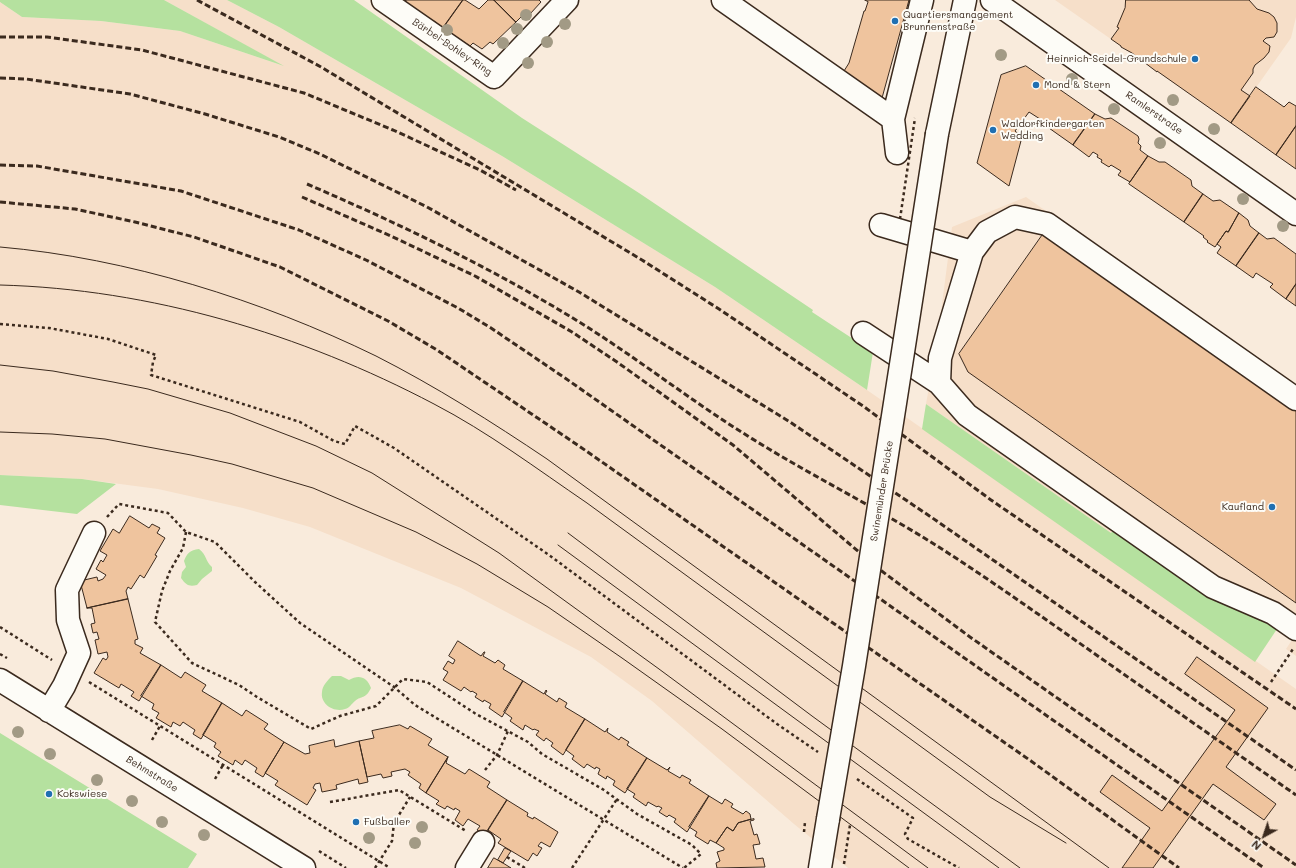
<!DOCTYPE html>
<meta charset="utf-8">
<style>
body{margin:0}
#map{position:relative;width:1296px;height:868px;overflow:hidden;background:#f9ebdc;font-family:Mali,sans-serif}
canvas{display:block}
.north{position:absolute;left:1244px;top:816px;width:40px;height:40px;-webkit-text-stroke:3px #fdfcf7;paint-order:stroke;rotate:220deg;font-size:11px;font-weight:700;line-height:16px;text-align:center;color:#3b2a1e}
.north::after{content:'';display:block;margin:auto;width:14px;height:18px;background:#3b2a1e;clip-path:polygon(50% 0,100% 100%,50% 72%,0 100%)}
</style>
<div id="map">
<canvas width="1296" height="868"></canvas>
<div class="north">N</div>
</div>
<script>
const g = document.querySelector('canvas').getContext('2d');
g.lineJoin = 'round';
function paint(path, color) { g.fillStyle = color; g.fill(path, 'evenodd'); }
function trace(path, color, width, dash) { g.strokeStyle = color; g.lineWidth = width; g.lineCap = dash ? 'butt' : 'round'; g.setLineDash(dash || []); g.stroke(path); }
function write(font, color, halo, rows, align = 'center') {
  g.font = font + ' Mali,sans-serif'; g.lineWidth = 4; g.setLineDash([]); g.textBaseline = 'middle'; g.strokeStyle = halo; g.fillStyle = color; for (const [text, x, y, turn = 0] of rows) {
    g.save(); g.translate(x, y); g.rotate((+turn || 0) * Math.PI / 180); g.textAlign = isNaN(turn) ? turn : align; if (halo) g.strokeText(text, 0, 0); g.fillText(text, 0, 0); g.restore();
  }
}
const built = new Path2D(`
 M 164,0 L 227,0 L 279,27 L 502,156 L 715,287 L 867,390 L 1296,689 L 1296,868 L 848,868 L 794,824 L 652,701 L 591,657 L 461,588 L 310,527 L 243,508 L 158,489 L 82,479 L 0,475 L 0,2 L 22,17 L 101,21 L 180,31 L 281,65 Z
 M 1055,0 L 1296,0 L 1296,17 L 1291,38 L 1231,123 Z
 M 1026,197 L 1296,386 L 1296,656 L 1286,649 L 1292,640 L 1277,629 L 1207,592 L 1114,528 L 1111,533 L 926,404 L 937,343 L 952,227 Z`);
const green = new Path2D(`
 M 0,0 L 164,0 L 284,66 L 180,31 L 101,21 L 22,17 L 0,2 Z
 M 227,0 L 354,0 L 522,118 L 639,193 L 813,310 L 812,312 L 873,352 L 867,390 L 715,287 L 502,156 L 279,27 Z
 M 926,404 L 1111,533 L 1115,528 L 1207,592 L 1277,629 L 1255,662 L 922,429 Z
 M 0,475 L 82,479 L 116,484 L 77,514 L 0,505 Z
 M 199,549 C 207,555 205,561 212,567 L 212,571 L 202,579 L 197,585 C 189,587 186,585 181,578 L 182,572 L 186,567 L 184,561 C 187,553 190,550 199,549 Z
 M 332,676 L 341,676 L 349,680 C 359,674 367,677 371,688 C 365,700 362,695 355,701 C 351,704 350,708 345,709 C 334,713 320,704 322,692 C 322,686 328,680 332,676 Z
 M 0,733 L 197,854 L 188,868 L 0,868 Z`);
const building = new Path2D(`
 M 404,0 L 463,0 L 443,28 L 434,21 L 431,26 L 403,6 L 406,1 Z
 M 463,0 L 465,0 L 479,9 L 488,0 L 494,0 L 516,22 L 493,44 L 490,42 L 482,49 L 473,43 L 470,46 L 443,28 Z
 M 494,0 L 539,0 L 541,2 L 530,14 L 527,11 L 516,22 Z
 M 865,0 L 909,0 L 882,98 L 844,71 L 849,63 L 864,11 L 865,11 L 868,2 Z
 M 1126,0 L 1249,0 L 1257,9 L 1269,13 L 1274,17 L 1277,23 L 1277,32 L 1274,37 L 1266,38 L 1263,41 L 1270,46 L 1269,52 L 1264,58 L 1255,65 L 1253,69 L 1253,73 L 1241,90 L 1250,96 L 1231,123 L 1157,71 L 1157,72 L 1132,53 L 1121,47 L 1121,46 L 1111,39 L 1119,28 L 1117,27 L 1125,8 Z
 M 1026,66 L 1095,114 L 1073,145 L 1039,121 L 1040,119 L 1029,112 L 1015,131 L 1022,137 L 1009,186 L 977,163 L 1001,75 Z
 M 1256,87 L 1284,107 L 1289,102 L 1296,106 L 1296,126 L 1276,155 L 1231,123 Z
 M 1095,114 L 1105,119 L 1111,118 L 1138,136 L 1139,139 L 1138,143 L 1141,146 L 1140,150 L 1148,156 L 1130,182 L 1118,175 L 1121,171 L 1111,165 L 1109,167 L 1101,162 L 1102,160 L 1097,157 L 1098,155 L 1093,152 L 1089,157 L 1073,145 Z
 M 1296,126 L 1296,169 L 1276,155 Z
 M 1148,156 L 1159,162 L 1165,162 L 1191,180 L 1192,186 L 1203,194 L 1184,222 L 1129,184 Z
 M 1203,194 L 1213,201 L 1220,200 L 1239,213 L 1228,232 L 1226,231 L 1215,247 L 1207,242 L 1208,241 L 1203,237 L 1204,236 L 1184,222 Z
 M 1239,213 L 1248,220 L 1250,226 L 1259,233 L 1236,266 L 1217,253 L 1221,247 L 1217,244 L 1226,231 L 1228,232 Z
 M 1046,230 L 1296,406 L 1296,603 L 968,372 L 959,354 Z
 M 1259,233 L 1267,239 L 1274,238 L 1296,254 L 1296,284 L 1286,299 L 1270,287 L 1273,284 L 1256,273 L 1253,278 L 1236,266 Z
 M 1296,284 L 1296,306 L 1286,299 Z
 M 130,516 L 149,528 L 152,524 L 160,528 L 157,533 L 165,538 L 155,555 L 157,556 L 144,578 L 140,575 L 131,589 L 128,587 L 126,591 L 128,599 L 87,608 L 80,581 L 97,577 L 98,581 L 103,579 L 106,575 L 96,569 L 101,560 L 103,562 L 107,555 L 100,551 L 113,529 L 119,533 Z
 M 128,599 L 138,639 L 135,640 L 135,644 L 143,648 L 140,653 L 161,665 L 139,701 L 131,696 L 134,692 L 121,684 L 119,688 L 94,673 L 103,658 L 106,660 L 108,657 L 107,652 L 98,654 L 95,640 L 99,639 L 97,632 L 93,633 L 91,624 L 95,623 L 92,608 L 87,608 Z
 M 458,641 L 481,656 L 484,652 L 485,652 L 483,656 L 495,663 L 498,660 L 505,665 L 503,669 L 523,681 L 502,717 L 489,708 L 491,704 L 484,700 L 483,702 L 475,697 L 477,694 L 472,691 L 471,692 L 464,687 L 461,691 L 443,680 L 448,672 L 443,669 L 448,661 L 453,664 L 455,660 L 449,656 Z
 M 1197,657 L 1268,708 L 1226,767 L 1276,804 L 1264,820 L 1213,784 L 1153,868 L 1122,868 L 1150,828 L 1100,792 L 1112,775 L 1162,811 L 1235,710 L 1185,674 Z
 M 161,665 L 181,678 L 185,672 L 206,685 L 202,691 L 222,703 L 201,739 L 193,734 L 195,730 L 183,722 L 180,726 L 173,722 L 171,727 L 156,718 L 159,713 L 152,709 L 154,704 L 141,696 Z
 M 523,681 L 544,694 L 546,690 L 547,691 L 545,694 L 557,702 L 559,698 L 567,703 L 565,707 L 585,719 L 563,755 L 551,746 L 553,743 L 546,738 L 544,741 L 536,735 L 539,731 L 534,729 L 533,730 L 525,725 L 523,730 L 510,721 L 512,718 L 504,712 Z
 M 222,703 L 242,716 L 246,710 L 268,724 L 264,729 L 284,742 L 263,777 L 255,772 L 257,768 L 245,760 L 242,765 L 235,760 L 233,765 L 218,756 L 221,752 L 214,747 L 216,743 L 203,735 Z
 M 585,719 L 605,732 L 608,728 L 607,732 L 619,740 L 621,737 L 629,742 L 627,745 L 647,758 L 625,793 L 613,785 L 615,781 L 607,776 L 606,779 L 598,774 L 600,769 L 596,767 L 595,769 L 587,764 L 584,768 L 572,759 L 574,756 L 566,750 Z
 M 400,725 L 408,729 L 410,726 L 432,739 L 428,745 L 448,757 L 426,793 L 419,788 L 421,784 L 408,775 L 410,772 L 405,769 L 391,772 L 392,776 L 383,778 L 381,774 L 367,777 L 359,741 L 374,738 L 372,731 Z
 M 334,740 L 335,747 L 359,741 L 368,782 L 359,784 L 358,779 L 336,785 L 337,789 L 322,792 L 320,783 L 315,784 L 313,788 L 316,790 L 307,805 L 275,785 L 278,781 L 265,773 L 284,742 L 305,754 L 310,753 L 309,746 Z
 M 448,757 L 446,763 L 465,774 L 469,769 L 490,782 L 487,787 L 507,800 L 485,835 L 477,830 L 480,826 L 468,819 L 463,826 L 455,820 L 460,811 L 455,808 L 454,810 L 447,806 L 445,809 L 436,804 L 439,801 L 426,793 Z
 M 647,758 L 667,770 L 670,767 L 668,771 L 680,778 L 682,775 L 691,780 L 689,783 L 709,796 L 687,832 L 674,822 L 676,819 L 669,815 L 667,817 L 659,812 L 662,808 L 658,806 L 657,807 L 648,802 L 646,806 L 633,797 L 635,794 L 627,789 Z
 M 709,796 L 722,804 L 725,799 L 733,804 L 731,807 L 743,814 L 746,811 L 750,814 L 751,819 L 738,823 L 733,831 L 727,827 L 716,843 L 710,840 L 708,844 L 695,836 L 697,832 L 689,827 Z
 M 507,800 L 528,813 L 527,816 L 533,819 L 534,817 L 558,832 L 550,847 L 541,842 L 538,846 L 542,848 L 537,856 L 533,853 L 528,861 L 498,843 L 501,839 L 488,830 Z
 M 754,819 L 754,820 L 750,821 L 754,835 L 757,834 L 760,844 L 753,845 L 756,859 L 763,858 L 765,867 L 717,868 L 716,863 L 720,861 L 717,852 L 724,850 L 724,848 L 716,843 L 727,827 L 733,831 L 738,823 Z
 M 505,848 L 511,851 L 503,863 L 498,860 Z
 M 494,858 L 503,863 L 511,868 L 488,868 Z`);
const path = new Path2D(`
 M 0,324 L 49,328 L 108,339 L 156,355 L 153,362 L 151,375 L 300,422 L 334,441 L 345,444 L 355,426 L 394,448 L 549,555 L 777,724 L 818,752
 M 107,517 L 119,504 L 168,513 L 186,532 L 215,542 L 255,582 L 300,623 L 394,687 L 415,705 L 683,868
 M 186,532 L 183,548 L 170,571 L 162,591 L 155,622 L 192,663 L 239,685 L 257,697 L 311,729 L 340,716 L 376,706 L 403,679 L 427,682 L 476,714 L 528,742 L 542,754 L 604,790 L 637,814 L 692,845 L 701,854 L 684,868
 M 0,627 L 52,660
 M 0,654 L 7,658
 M 89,682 L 390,868
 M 1271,682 L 1293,649
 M 152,740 L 160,726
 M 485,770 L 497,755 L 508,731
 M 215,779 L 223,765
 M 857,779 L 913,818 L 905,834 L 908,839 L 959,868
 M 330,802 L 399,790 L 466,831
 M 319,851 L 346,868
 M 507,857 L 525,868
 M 375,868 L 392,841 L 394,823 L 410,797
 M 572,868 L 617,799`);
const minor = new Path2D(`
 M 383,0 L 494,77 L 567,0
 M 723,0 L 893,119
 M 992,0 L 1296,214
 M 937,134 L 965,0
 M 897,153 L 893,119 L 922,0
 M 881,225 L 972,252
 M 863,333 L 939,383
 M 1296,399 L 1047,224 L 1015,217 L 987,232 L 972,252 L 940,358 L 939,383 L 967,415 L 1213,587 L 1273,613 L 1296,629
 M 0,680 L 304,868
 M 49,711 L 64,686 L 79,653 L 68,620 L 67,590 L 94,533
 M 467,868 L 483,842
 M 820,868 L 828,819`);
const tram = new Path2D(`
 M 0,247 C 128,258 261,300 376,356 C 435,386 492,422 547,459 L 1109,868
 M 0,285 C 151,289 301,334 434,404 C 488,432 537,469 587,503 L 990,797 L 1066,843
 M 0,365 L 53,371 L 113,382 L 148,389 L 230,413 L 316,446 L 372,473 L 499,553 L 659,669 L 928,868
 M 0,432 L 52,434 L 105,439 L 191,455 L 232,464 L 313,488 L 416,532 L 477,564 L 548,607 L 622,658 L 722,729 L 909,868
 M 568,533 L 812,716 L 1020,868
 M 558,545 L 999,868`);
const rail = new Path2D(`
 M 197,0 L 321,67 L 642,260 L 719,309 L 863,406 L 991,500 L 1296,709
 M 0,37 L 47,37 L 142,50 L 304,93 L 393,130 L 480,170 L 516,190
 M 0,78 L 26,79 L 130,94 L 205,114 L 279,137 L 320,154 L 427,207 L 579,292 L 790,422 L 931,517 L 1296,770
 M 0,165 L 37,166 L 181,191 L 299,230 L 366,260 L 458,308 L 491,328 L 565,378 L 1264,868
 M 307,184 C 402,225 496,270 584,325 C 638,359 689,399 743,433 C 809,475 880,509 945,551 C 996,584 1045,619 1095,654 C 1162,701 1229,748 1296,795
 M 302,197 L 391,236 L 475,276 L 572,332 L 617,362 L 733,445 L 879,569 L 970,637 L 1296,865
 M 0,202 L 75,209 L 135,222 L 194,237 L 280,267 L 388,321 L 437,350 L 579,446 L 1031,761 L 1179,868`);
const pathBridge = new Path2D(`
 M 900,219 L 915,118
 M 804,832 L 805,822
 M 844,864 L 850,825`);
const minorBridge = new Path2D(`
 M 828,819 L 854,666 L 937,134`);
const trees = [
 [526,15],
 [565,24],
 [517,29],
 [447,30],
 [547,42],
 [503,43],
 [1001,55],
 [528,63],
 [1072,79],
 [1173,100],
 [1114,109],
 [1214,129],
 [1160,143],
 [1243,199],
 [1283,226],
 [18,732],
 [50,754],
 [97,780],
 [132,801],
 [162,822],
 [422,827],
 [204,835],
 [369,838],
 [415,843]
];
const markers = [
 [895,21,4,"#1f6fb2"],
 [1195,59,4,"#1f6fb2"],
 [1036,85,4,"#1f6fb2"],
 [993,130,4,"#1f6fb2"],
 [1272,507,4,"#1f6fb2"],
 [49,794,4,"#1f6fb2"],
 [356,822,4,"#1f6fb2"]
];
const poiNames = [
 ["Quartiersmanagement",903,15],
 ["Brunnenstraße",903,27],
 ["Heinrich-Seidel-Grundschule",1187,59,"right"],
 ["Mond & Stern",1044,85],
 ["Waldorfkindergarten",1001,124],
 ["Wedding",1001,136],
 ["Kaufland",1264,507,"right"],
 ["Kokswiese",57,794],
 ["Fußballer",364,822]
];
const streetNames = [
 ["Bärbel-Bohley-Ring",452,47,34],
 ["Ramlerstraße",1154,113,35],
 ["Swinemünder Brücke",882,491,-81],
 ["Behmstraße",152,774,32]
];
paint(built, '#f6dfc9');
paint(green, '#b5e19f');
paint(building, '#efc49e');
trace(building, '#3b2a1e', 1);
trace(minor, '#3b2a1e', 25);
trace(path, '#3b2a1e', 2.5, [3, 3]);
trace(minor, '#fdfcf7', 22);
trace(tram, '#3b2a1e', 1);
trace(rail, '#3b2a1e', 3, [6, 3]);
trace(minorBridge, '#3b2a1e', 25, []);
trace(pathBridge, '#3b2a1e', 2.5, [3, 3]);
trace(minorBridge, '#fdfcf7', 22);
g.fillStyle = '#a29a85';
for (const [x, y] of trees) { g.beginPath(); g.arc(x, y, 6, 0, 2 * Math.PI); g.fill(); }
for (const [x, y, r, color] of markers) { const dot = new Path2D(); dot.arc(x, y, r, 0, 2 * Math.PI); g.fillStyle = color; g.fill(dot); trace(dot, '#fdfcf7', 1.5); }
write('10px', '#3b2a1e', '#fdfcf7', poiNames, 'left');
write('10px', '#3b2a1e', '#fdfcf7', streetNames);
</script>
